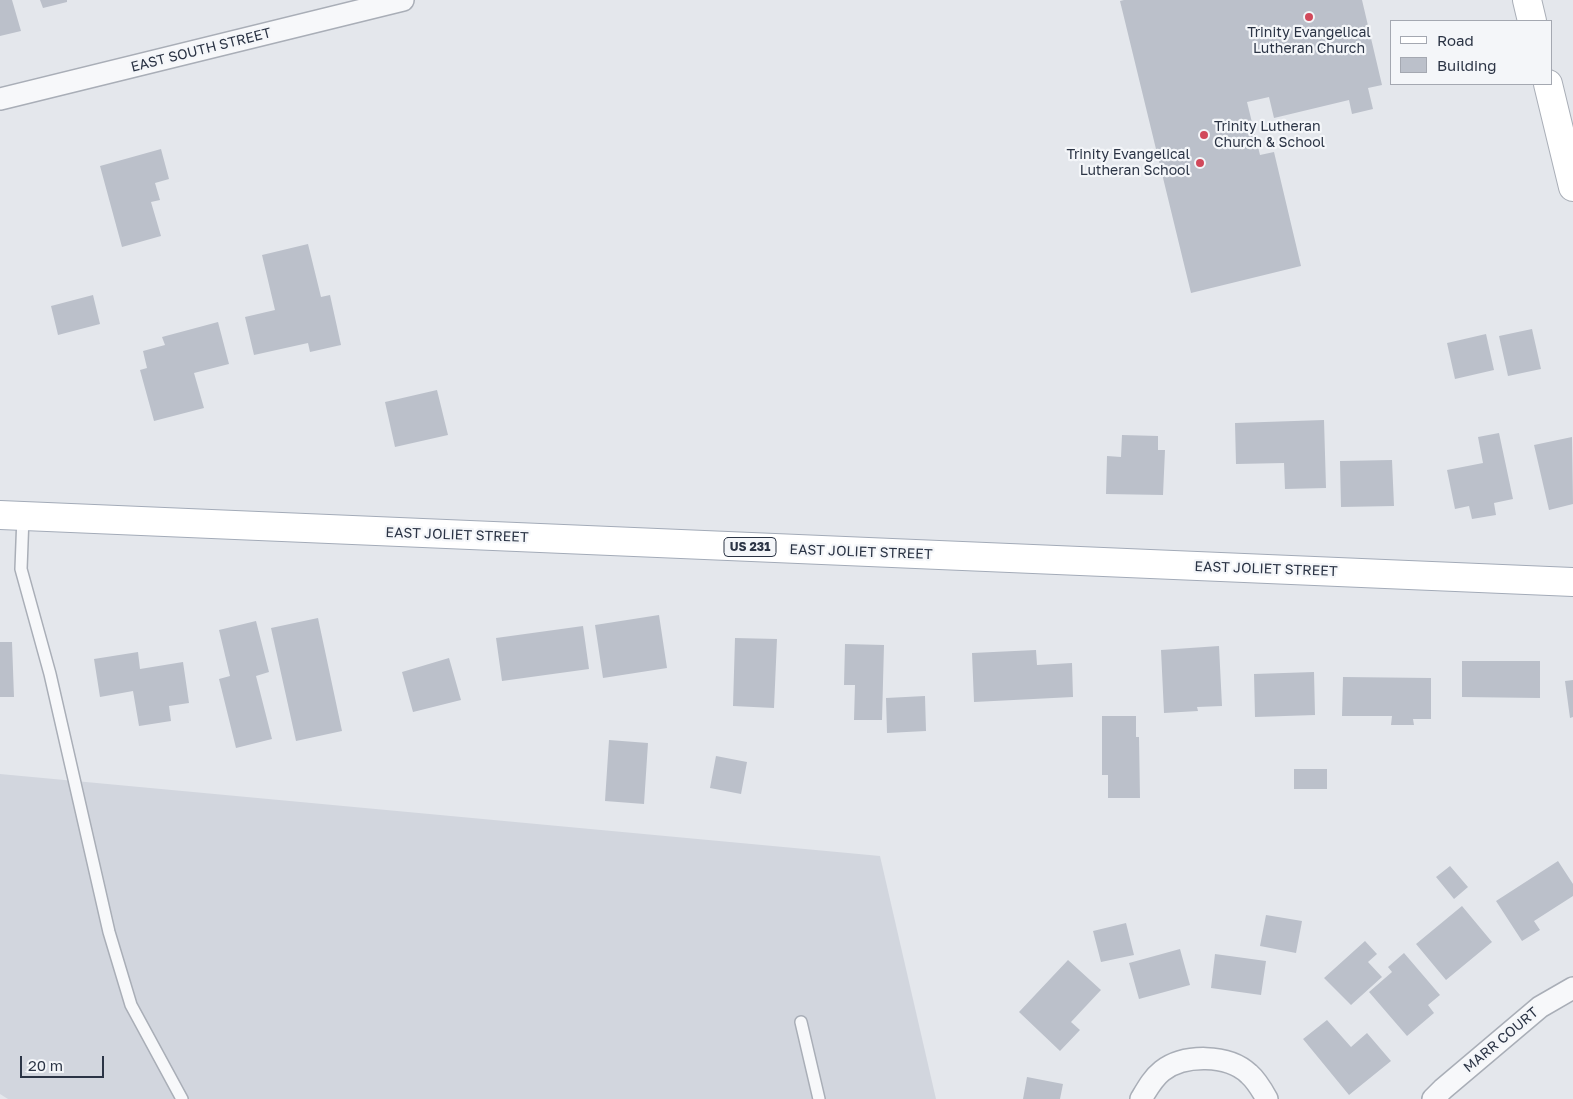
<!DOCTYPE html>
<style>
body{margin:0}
#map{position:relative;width:1573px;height:1099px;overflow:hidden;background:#e4e7ec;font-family:"Golos Text",sans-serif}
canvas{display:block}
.legend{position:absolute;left:1390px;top:20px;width:162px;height:65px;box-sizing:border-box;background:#f4f6f9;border:1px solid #a4a8b1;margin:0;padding:6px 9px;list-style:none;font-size:15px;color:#2b3445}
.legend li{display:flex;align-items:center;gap:10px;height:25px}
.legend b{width:25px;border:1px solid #a4a8b1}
.scale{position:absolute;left:20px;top:1056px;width:84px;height:22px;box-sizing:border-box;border:2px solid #2b3445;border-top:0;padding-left:6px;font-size:15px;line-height:18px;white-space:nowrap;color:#2b3445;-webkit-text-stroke:4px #f4f6f9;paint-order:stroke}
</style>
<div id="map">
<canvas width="1573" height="1099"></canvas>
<ul class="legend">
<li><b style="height:6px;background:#fff"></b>Road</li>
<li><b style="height:14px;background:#bbc0ca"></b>Building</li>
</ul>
<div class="scale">20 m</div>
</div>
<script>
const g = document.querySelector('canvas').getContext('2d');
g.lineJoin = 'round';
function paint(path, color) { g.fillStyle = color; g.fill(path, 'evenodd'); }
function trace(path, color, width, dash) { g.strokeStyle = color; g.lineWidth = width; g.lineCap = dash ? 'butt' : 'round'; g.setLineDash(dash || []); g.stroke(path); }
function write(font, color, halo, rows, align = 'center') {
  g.font = font + ' "Golos Text",sans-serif'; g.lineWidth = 4.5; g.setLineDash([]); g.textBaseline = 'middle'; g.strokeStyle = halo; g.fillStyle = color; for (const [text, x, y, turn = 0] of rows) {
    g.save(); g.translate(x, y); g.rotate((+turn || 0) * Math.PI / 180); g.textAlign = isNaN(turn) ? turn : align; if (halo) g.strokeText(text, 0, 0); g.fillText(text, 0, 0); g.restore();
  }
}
const built = new Path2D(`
 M 0,774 L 880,856 L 936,1099 L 8,1099 L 0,1094 Z`);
const building = new Path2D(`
 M 0,0 L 12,0 L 21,31 L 0,36 Z
 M 40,0 L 67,0 L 67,2 L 43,8 Z
 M 1124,0 L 1362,0 L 1382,85 L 1368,88 L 1373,109 L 1352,114 L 1349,100 L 1274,118 L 1269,97 L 1247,102 L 1260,155 L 1274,152 L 1301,266 L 1191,293 L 1120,1 Z
 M 161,149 L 169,179 L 155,183 L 160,200 L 151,202 L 161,236 L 122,247 L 100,166 Z
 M 308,244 L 321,297 L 330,295 L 341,345 L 310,352 L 308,343 L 254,355 L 245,317 L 275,310 L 262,255 Z
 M 93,295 L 100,324 L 58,335 L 51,306 Z
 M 218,322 L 229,364 L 194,373 L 204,408 L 154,421 L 140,370 L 147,368 L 143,351 L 165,345 L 162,337 Z
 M 1532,329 L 1541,369 L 1508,376 L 1499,336 Z
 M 1486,334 L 1494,370 L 1455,379 L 1447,343 Z
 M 437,390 L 448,435 L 395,447 L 385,402 Z
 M 1324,420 L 1326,488 L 1285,489 L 1284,463 L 1236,464 L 1235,423 Z
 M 1499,433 L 1513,499 L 1494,503 L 1496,515 L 1472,519 L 1469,506 L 1455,509 L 1447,470 L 1483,463 L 1478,437 Z
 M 1122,435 L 1158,436 L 1158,450 L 1165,450 L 1163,495 L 1106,494 L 1107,456 L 1121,457 Z
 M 1572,437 L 1573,504 L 1549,510 L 1534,445 Z
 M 1392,460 L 1394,506 L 1341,507 L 1340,461 Z
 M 659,615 L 667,668 L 603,678 L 595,625 Z
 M 318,618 L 342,731 L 296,741 L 271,628 Z
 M 256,621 L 269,672 L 256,676 L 272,739 L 236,748 L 219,679 L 230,676 L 219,630 Z
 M 583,626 L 589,669 L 502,681 L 496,638 Z
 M 735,638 L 777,639 L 774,708 L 733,706 Z
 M 0,642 L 12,642 L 14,697 L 0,697 Z
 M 845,644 L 884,645 L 882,720 L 854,720 L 855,685 L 844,685 Z
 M 1219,646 L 1222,706 L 1197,707 L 1198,711 L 1164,713 L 1161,650 Z
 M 1036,650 L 1037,665 L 1072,663 L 1073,697 L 974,702 L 972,653 Z
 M 138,652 L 140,669 L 183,662 L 189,703 L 169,706 L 171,721 L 139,726 L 133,691 L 100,697 L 94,659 Z
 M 449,658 L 461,700 L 413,712 L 402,672 Z
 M 1462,661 L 1540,661 L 1540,698 L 1462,697 Z
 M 1314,672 L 1315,715 L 1255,717 L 1254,674 Z
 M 1343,677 L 1431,678 L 1431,719 L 1413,719 L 1414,725 L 1391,725 L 1392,716 L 1342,716 Z
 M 1573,680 L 1573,717 L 1570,718 L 1565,681 Z
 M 925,696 L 926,731 L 887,733 L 886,698 Z
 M 1102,716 L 1136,716 L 1136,737 L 1139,737 L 1140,798 L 1108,798 L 1108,775 L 1102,775 Z
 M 609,740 L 648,743 L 644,804 L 605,801 Z
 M 716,756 L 747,762 L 741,794 L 710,788 Z
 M 1294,769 L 1327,769 L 1327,789 L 1294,789 Z
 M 1558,861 L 1573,884 L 1573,896 L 1534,921 L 1540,930 L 1522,941 L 1496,901 Z
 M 1450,866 L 1468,887 L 1454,899 L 1436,877 Z
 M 1462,906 L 1492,942 L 1446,980 L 1416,944 Z
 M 1266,915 L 1302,921 L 1296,953 L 1260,946 Z
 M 1126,923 L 1134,955 L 1101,962 L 1093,931 Z
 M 1365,941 L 1377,954 L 1368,962 L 1382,977 L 1351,1005 L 1324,978 Z
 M 1180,949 L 1190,985 L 1139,999 L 1129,963 Z
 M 1404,953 L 1440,995 L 1428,1005 L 1434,1013 L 1407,1036 L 1369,992 L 1392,972 L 1388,967 Z
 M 1215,954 L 1266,961 L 1261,995 L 1211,988 Z
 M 1068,960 L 1101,990 L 1071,1022 L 1080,1030 L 1060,1051 L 1019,1012 Z
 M 1327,1020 L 1351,1047 L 1367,1033 L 1391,1061 L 1349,1095 L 1303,1039 Z
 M 1027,1077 L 1063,1084 L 1060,1099 L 1023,1099 Z`);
const service = new Path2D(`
 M 23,516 L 21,569 L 50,674 L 109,932 L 131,1005 L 182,1099
 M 801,1022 L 819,1099`);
const minor = new Path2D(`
 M 0,99 L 403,0
 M 1141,1099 C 1147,1089 1153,1078 1162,1071 C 1184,1054 1228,1054 1249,1074 C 1257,1081 1262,1090 1267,1099
 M 1433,1099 L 1443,1089 L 1540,1007 L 1573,988`);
const secondary = new Path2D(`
 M 1527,0 L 1532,21
 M 1548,84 L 1573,187`);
const primary = new Path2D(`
 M 0,515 L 1573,582`);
const markers = [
 [1309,17,5,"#d1495b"],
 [1204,135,5,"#d1495b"],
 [1200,163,5,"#d1495b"]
];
const shields = [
 [750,547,52]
];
const shieldNames = [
 ["US 231",750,547]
];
const poiNames = [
 ["Trinity Evangelical",1309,33],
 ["Lutheran Church",1309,49],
 ["Trinity Lutheran",1214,127,"left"],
 ["Church & School",1214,143,"left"],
 ["Trinity Evangelical",1190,155,"right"],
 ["Lutheran School",1190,171,"right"]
];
const streetNames = [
 ["EAST SOUTH STREET",201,50,-14],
 ["EAST JOLIET STREET",457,535,2],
 ["EAST JOLIET STREET",861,552,2],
 ["EAST JOLIET STREET",1266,569,2],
 ["MARR COURT",1501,1040,-40]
];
paint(built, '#d2d6de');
paint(building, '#bbc0ca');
trace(service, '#a9aeb7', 14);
trace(minor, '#a9aeb7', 24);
trace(secondary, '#a9aeb7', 30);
trace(primary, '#a3abb8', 30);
trace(service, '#f7f8fa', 11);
trace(minor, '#f7f8fa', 21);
trace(secondary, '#fff', 28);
trace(primary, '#fff', 28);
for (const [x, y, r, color] of markers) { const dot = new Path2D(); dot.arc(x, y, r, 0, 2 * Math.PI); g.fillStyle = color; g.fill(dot); trace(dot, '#f4f6f9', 2); }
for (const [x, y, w] of shields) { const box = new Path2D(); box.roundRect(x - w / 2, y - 9.5, w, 19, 4); g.fillStyle = '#f4f6f9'; g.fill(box); trace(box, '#2b3445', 1); }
write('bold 12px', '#2b3445', null, shieldNames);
write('14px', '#2b3445', '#f4f6f9', poiNames);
write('14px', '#2b3445', '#f4f6f9', streetNames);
</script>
